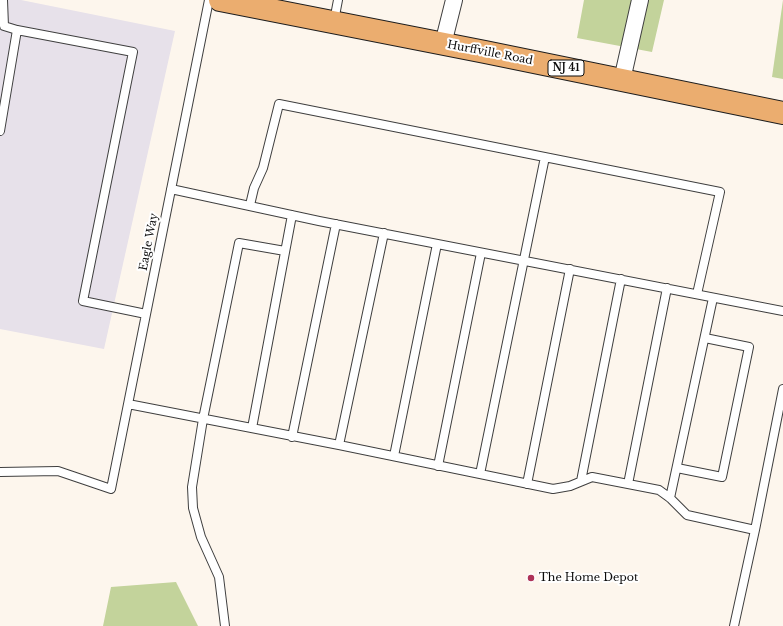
<!DOCTYPE html>
<style>
body{margin:0}
canvas{display:block;background:#fdf6ed}
</style>
<canvas width="783" height="626"></canvas>
<script>
const g = document.querySelector('canvas').getContext('2d');
g.lineJoin = 'round';
function paint(path, color) { g.fillStyle = color; g.fill(path, 'evenodd'); }
function trace(path, color, width, dash) { g.strokeStyle = color; g.lineWidth = width; g.lineCap = dash ? 'butt' : 'round'; g.setLineDash(dash || []); g.stroke(path); }
function write(font, color, halo, rows, align = 'center') {
  g.font = font + ' "Libre Baskerville",serif'; g.lineWidth = 4; g.setLineDash([]); g.textBaseline = 'middle'; g.strokeStyle = halo; g.fillStyle = color; for (const [text, x, y, turn = 0] of rows) {
    g.save(); g.translate(x, y); g.rotate((+turn || 0) * Math.PI / 180); g.textAlign = isNaN(turn) ? turn : align; if (halo) g.strokeText(text, 0, 0); g.fillText(text, 0, 0); g.restore();
  }
}
const industrial = new Path2D(`
 M 0,0 L 21,0 L 175,31 L 104,349 L 0,329 Z`);
const forest = new Path2D(`
 M 584,0 L 664,0 L 652,52 L 577,38 Z
 M 783,0 L 783,79 L 772,77 Z
 M 176,582 L 198,626 L 103,626 L 111,587 Z`);
const service = new Path2D(`
 M 3,0 L 4,26 L 17,30 L 133,52 L 83,301 L 146,314
 M 334,21 L 338,0
 M 0,131 L 17,30
 M 171,189 L 319,221 L 783,311
 M 250,205 L 254,188 L 263,168 L 279,104 L 720,192 L 697,294
 M 128,404 L 339,445 L 553,489 L 570,486 L 592,477 L 659,490 L 670,498 L 687,515 L 755,530 L 734,626
 M 252,428 L 292,215
 M 292,437 L 336,224
 M 339,445 L 384,233
 M 394,456 L 437,244
 M 438,466 L 481,253
 M 677,468 L 722,477 L 749,347 L 705,338
 M 0,472 L 58,471 L 111,489 L 209,0
 M 480,474 L 545,157
 M 581,481 L 621,279
 M 527,484 L 570,269
 M 628,484 L 667,288
 M 670,498 L 713,298
 M 755,530 L 783,389
 M 225,626 L 219,577 L 201,537 L 193,508 L 192,487 L 203,419 L 239,243 L 285,251`);
const minor = new Path2D(`
 M 443,44 L 454,0
 M 622,80 L 640,0`);
const primary = new Path2D(`
 M 220,0 L 485,52 L 783,113`);
const markers = [
 [531,578,4,"#ae3258"]
];
const shields = [
 [566,68,36]
];
const shieldNames = [
 ["NJ 41",566,68]
];
const streetNames = [
 ["Hurffville Road",490,53,11],
 ["Eagle Way",149,242,-79]
];
const poiNames = [
 ["The Home Depot",539,578]
];
paint(industrial, '#e7e1ea');
paint(forest, '#c3d39b');
trace(service, '#3f3f3f', 10);
trace(minor, '#3f3f3f', 18);
trace(primary, '#1d1d1d', 24);
trace(service, '#fff', 8);
trace(minor, '#fff', 16);
trace(primary, '#ebad6f', 22);
for (const [x, y, r, color] of markers) { const dot = new Path2D(); dot.arc(x, y, r, 0, 2 * Math.PI); g.fillStyle = color; g.fill(dot); trace(dot, '#fff', 1.5); }
for (const [x, y, w] of shields) { const box = new Path2D(); box.roundRect(x - w / 2, y - 8, w, 16, 3); g.fillStyle = '#fff'; g.fill(box); trace(box, '#0c0c0c', 1); }
write('bold 10px', '#0c0c0c', null, shieldNames);
write('11px', '#0c0c0c', '#fff', streetNames);
write('11px', '#0c0c0c', '#fff', poiNames, 'left');
</script>
